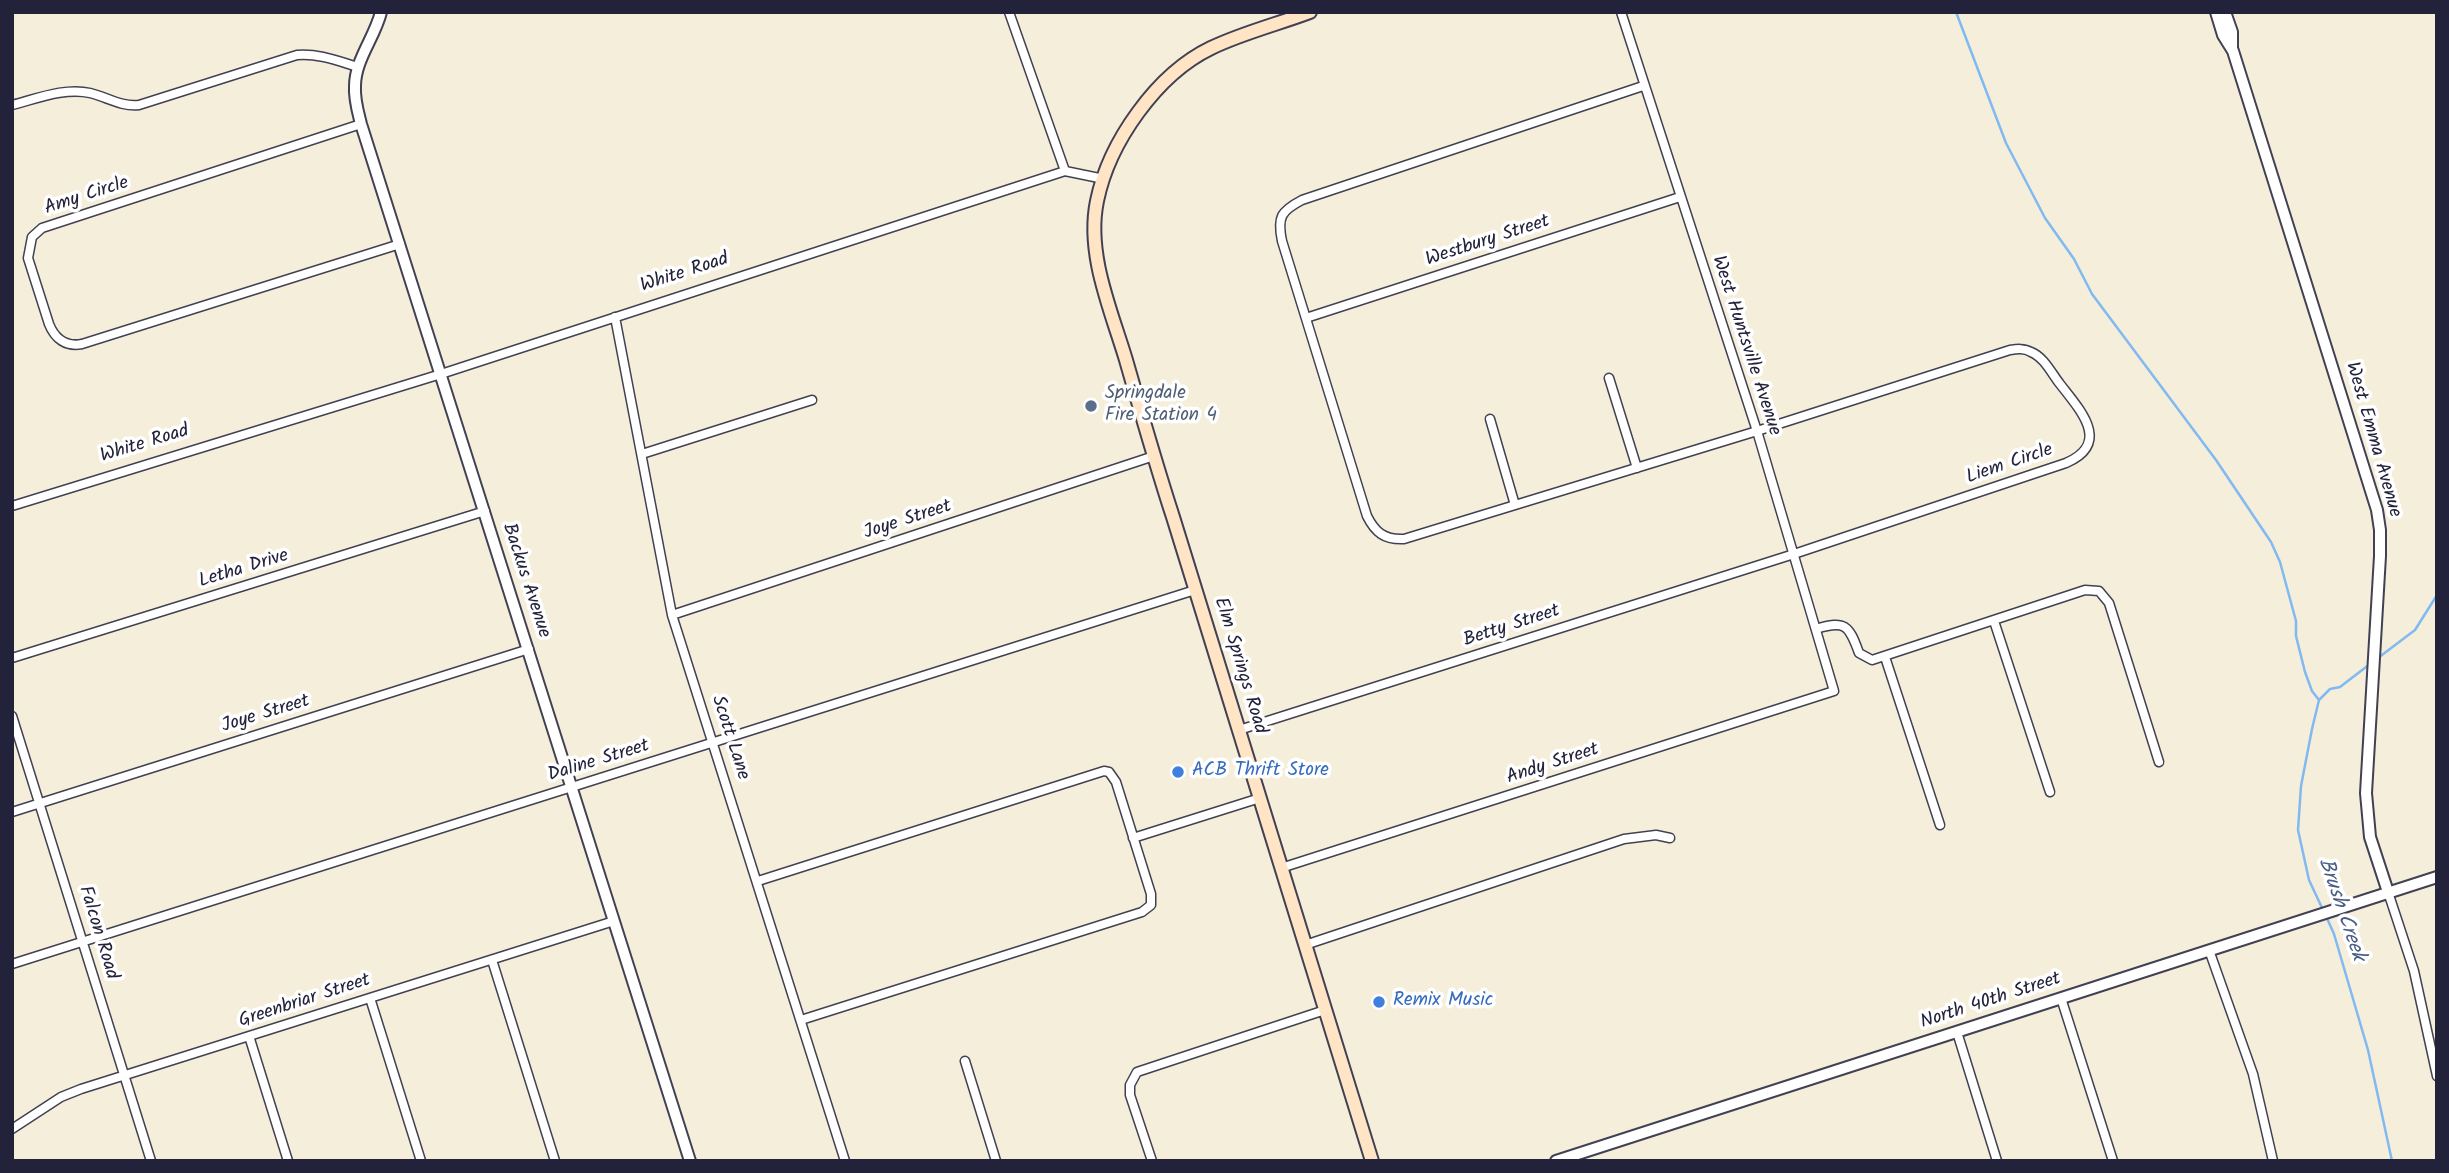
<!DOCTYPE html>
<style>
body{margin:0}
#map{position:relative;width:2449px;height:1173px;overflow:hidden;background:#f4eeda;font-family:Kalam,sans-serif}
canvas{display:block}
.frame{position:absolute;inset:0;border:14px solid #22223b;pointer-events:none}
</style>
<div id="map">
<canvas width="2449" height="1173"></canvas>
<div class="frame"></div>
</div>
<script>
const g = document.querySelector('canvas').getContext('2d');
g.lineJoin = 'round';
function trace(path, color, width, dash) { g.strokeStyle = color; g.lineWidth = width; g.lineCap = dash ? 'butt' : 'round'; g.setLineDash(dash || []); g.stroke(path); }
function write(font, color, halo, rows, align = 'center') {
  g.font = font + ' Kalam,sans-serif'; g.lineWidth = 7; g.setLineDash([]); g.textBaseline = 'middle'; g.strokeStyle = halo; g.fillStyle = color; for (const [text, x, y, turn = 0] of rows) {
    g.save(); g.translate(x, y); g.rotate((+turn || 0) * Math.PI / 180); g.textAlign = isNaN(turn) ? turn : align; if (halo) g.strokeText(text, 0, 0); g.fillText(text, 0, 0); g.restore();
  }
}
const stream = new Path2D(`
 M 1956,12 L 2006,143 L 2045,218 L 2074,259 L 2092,294 L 2216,460 L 2271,542 L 2280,562 L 2296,621 L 2296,636 L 2305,672 L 2312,691 L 2319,700
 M 2378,658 L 2415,630 L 2437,595
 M 2323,910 L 2309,880 L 2298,830 L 2301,786 L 2312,729 L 2319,700 L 2330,689 L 2340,687 L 2370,664
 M 2326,916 L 2334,934 L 2368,1050 L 2392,1161`);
const minor = new Path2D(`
 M 1009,12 L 1065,171
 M 12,105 C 36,99 65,87 90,93 C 107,97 121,107 139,105 L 297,55 C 318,53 338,61 358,67
 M 361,124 L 42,228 L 32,237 L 28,258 L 49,324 C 55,339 66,347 82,344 L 400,244
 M 615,317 L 672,615 L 845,1161
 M 1306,318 L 1680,197
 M 1609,378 L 1637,468
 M 1490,419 L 1515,505
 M 642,454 L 812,400
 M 12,506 L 441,374 L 1065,171 L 1104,179
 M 672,615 L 1154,456
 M 1994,621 L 2050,792
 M 1816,629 C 1845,620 1849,625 1859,653 L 1872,660 L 2085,590 L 2099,591 L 2109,603 L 2159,762
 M 1885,657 L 1940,825
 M 12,658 L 485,511
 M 12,716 L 151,1161
 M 1239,730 L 1794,554 L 2066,463 C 2112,443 2080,410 2060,384 C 2052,374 2044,357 2031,352 C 2024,348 2017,349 2010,350 L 1757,431 L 1404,539 C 1384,540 1375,532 1367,516 L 1282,241 C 1277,217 1281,211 1302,200 L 1643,86
 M 12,812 L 529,649
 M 1133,838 L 1260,798
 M 1281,868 L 1834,691 L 1757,431 L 1621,12
 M 758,881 L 1104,771 L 1109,772 L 1116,782 L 1151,894 L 1151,905 L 1142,912 L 801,1020
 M 2388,892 L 2414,971 L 2437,1076
 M 1305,945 L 1624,839 L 1656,835 L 1670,838
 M 2209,950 L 2253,1074 L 2273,1161
 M 492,960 L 555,1161
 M 12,964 L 1195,590
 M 370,998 L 421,1161
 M 2061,998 L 2113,1161
 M 1957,1032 L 1997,1161
 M 249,1036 L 288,1161
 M 965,1061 L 996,1161
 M 12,1129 L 61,1097 L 81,1089 L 614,921
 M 1152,1161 L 1130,1095 L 1130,1085 L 1137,1072 L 1325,1010`);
const tertiary = new Path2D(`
 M 381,12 C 375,37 355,60 355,86 C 354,99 358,112 361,124 L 690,1161
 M 2216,12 L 2223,35 L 2233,51 L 2377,510 L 2380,530 L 2380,556 L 2366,793 L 2370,837 L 2388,892
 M 2225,12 L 2232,32 L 2232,48
 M 1556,1161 L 2437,877`);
const secondary = new Path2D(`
 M 1310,12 C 1278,24 1242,33 1211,48 C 1157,74 1109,142 1097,201 C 1086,254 1111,310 1126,360 C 1141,412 1156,465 1173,517 C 1239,731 1305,946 1372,1161`);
const markers = [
 [1091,406,7,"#5c6f8a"],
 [1178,772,7,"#3f7fe0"],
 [1379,1002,7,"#3f7fe0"]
];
const streetNames = [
 ["Amy Circle",87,197,-18],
 ["Westbury Street",1488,242,-18],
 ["White Road",685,274,-18],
 ["West Huntsville Avenue",1745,346,72],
 ["West Emma Avenue",2372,440,74],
 ["White Road",145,445,-17],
 ["Liem Circle",2010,465,-19],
 ["Joye Street",908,521,-18],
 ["Letha Drive",244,570,-17],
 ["Backus Avenue",525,581,72],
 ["Betty Street",1512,627,-18],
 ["Elm Springs Road",1239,666,73],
 ["Joye Street",266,715,-17],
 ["Scott Lane",729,738,72],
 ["Daline Street",599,762,-17],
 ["Andy Street",1553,765,-18],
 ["Falcon Road",97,933,73],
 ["Greenbriar Street",305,1002,-18],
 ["North 40th Street",1991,1002,-18]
];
const serviceNames = [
 ["Springdale",1105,395],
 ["Fire Station 4",1105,417]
];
const shopNames = [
 ["ACB Thrift Store",1192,772],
 ["Remix Music",1393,1002]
];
const waterNames = [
 ["Brush Creek",2340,910,71]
];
trace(stream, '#81b9f1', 2.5);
trace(minor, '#424153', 11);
trace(tertiary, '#424153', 14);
trace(secondary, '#424153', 16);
trace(minor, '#fff', 8);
trace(tertiary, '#fff', 10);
trace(secondary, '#ffe4c6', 12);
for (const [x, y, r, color] of markers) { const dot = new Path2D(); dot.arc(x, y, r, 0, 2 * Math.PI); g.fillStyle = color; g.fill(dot); trace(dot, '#fff', 2.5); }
write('19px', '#22223b', '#fff', streetNames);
write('19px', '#4e5e75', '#fff', serviceNames, 'left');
write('19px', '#366cbe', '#fff', shopNames, 'left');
write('italic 21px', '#485e84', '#fff', waterNames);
</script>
